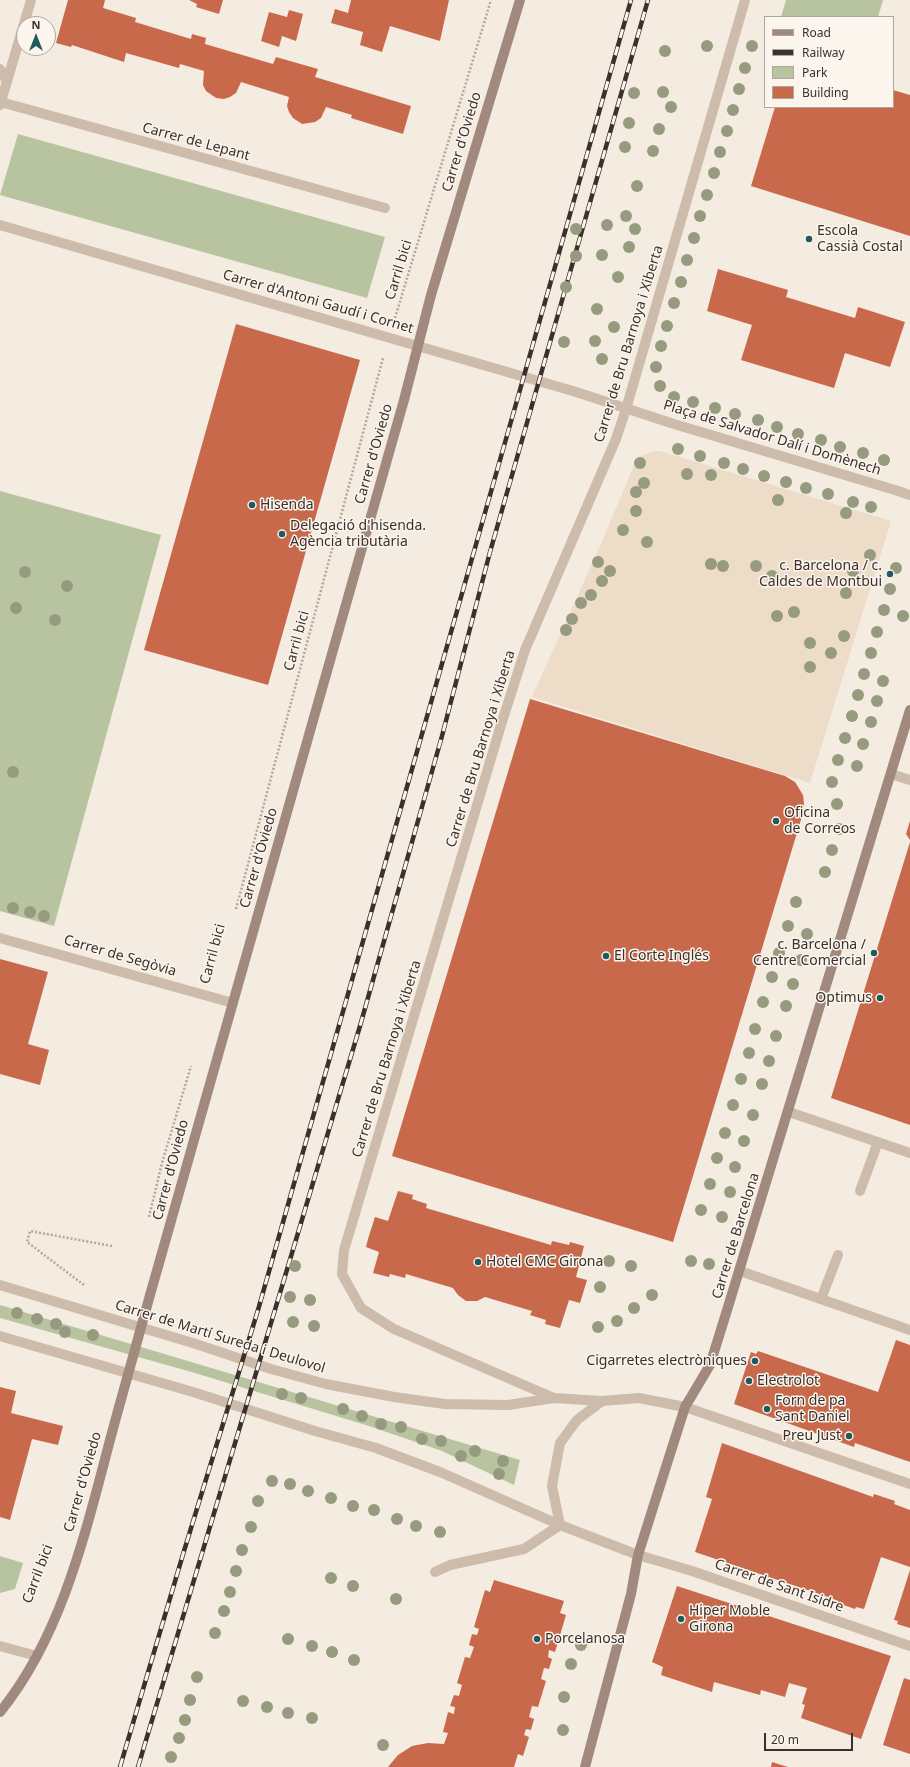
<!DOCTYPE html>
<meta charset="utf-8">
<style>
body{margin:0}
#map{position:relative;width:910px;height:1767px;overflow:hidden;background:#f4ebe1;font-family:"Noto Sans",sans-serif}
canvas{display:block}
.legend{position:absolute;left:764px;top:16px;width:130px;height:92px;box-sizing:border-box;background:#fbf5ee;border:1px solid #aea6a0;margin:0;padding:5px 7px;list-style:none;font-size:12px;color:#3b302b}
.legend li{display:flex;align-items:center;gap:8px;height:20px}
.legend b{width:20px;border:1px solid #aea6a0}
.north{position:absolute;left:16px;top:16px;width:40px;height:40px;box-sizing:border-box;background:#fbf5ee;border:1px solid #aea6a0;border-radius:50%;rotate:0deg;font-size:11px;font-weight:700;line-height:16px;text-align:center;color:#3b302b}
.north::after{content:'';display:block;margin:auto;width:14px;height:18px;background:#1f5a5e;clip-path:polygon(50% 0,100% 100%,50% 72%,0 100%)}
.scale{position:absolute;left:764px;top:1733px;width:89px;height:18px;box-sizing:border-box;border:2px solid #3b302b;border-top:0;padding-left:5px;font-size:12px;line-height:14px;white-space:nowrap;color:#3b302b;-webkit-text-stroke:3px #fbf5ee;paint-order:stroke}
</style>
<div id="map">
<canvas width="910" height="1767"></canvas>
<ul class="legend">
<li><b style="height:5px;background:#a18a7d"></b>Road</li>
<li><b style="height:5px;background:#3b302b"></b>Railway</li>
<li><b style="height:11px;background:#b8c4a0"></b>Park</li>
<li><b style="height:11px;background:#c8694b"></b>Building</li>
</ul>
<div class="north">N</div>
<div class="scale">20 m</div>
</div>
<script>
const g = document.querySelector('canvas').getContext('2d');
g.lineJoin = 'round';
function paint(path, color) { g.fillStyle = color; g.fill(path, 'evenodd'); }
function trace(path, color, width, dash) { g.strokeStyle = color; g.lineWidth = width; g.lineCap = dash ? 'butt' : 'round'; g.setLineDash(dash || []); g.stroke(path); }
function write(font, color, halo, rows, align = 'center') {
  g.font = font + ' "Noto Sans",sans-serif'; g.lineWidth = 3; g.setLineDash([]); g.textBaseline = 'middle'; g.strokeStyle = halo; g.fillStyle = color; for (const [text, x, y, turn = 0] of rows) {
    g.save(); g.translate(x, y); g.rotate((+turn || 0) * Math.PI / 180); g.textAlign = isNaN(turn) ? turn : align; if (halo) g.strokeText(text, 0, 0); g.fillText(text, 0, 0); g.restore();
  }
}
const green = new Path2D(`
 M 786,0 L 883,0 L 878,17 L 781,17 Z
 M 18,134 L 385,237 L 367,298 L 0,195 Z
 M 0,491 L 161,535 L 54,926 L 0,911 Z
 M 0,1305 L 520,1460 L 514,1485 L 442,1451 L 369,1426 L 195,1373 L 0,1318 Z
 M 0,1556 L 23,1563 L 15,1589 L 0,1593 Z`);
const plaza = new Path2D(`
 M 653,451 L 660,451 L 891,521 L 810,783 L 532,697 L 601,544 L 637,458 Z`);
const building = new Path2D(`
 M 68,0 L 105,0 L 103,8 L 136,18 L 135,22 L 191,39 L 192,34 L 206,38 L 205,44 L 273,64 L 276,57 L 318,69 L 315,77 L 411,106 L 403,134 L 351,118 L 352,115 L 326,107 L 321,118 L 315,122 L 302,124 L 293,118 L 289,112 L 287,106 L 289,97 L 241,82 L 236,93 L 230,97 L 224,99 L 216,98 L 206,91 L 203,85 L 204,71 L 180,64 L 179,68 L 126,53 L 124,62 L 72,45 L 71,47 L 56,43 Z
 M 189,0 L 223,0 L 219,14 L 196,7 L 197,4 Z
 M 351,0 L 449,0 L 440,41 L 390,26 L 382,52 L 360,45 L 363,32 L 331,23 L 335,9 L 348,13 Z
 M 289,10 L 303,14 L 296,41 L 282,36 L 279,47 L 261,41 L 269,12 L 287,17 Z
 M 893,90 L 910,95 L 910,236 L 751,186 L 775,107 L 893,107 Z
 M 718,269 L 788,290 L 786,297 L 855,318 L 858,307 L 905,322 L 890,367 L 845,353 L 834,388 L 741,360 L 752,325 L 707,311 Z
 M 236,324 L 360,360 L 268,685 L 144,650 Z
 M 530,699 L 785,776 L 795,782 L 803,795 L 804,803 L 803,813 L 673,1242 L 392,1156 Z
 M 910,821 L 910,840 L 906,834 Z
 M 910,842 L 910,1125 L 831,1098 Z
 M 0,959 L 48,972 L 28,1044 L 49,1050 L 40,1085 L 0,1074 Z
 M 398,1191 L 413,1195 L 412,1199 L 427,1204 L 426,1208 L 551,1245 L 552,1241 L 569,1245 L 570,1242 L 584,1246 L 576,1277 L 587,1280 L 580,1303 L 569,1300 L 560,1328 L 545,1324 L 546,1320 L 530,1315 L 532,1311 L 485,1297 L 477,1301 L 466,1301 L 458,1295 L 453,1288 L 406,1274 L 405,1278 L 390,1274 L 389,1277 L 373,1273 L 379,1252 L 366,1247 L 368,1239 L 375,1217 L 388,1221 Z
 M 896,1340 L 910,1345 L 910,1462 L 855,1443 L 854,1447 L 734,1404 L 751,1352 L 756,1354 L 758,1351 L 878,1392 Z
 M 0,1387 L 16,1391 L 11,1413 L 63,1426 L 58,1445 L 32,1439 L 10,1520 L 0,1517 Z
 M 722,1443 L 873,1497 L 874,1494 L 895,1501 L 894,1504 L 910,1510 L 910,1567 L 881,1557 L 864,1609 L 856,1607 L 855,1609 L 838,1603 L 838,1601 L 831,1598 L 695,1552 L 712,1499 L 706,1497 Z
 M 910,1570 L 910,1628 L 897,1624 L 898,1621 L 894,1620 Z
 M 494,1580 L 564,1601 L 560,1613 L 566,1615 L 555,1652 L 549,1650 L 548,1657 L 552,1659 L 549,1669 L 544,1668 L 541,1679 L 546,1681 L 538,1707 L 532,1706 L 529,1717 L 534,1719 L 531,1730 L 526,1729 L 524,1735 L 529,1737 L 523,1756 L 518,1754 L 514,1767 L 388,1767 L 398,1755 L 412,1746 L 428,1743 L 444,1744 L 448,1733 L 443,1732 L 448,1712 L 454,1714 L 455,1707 L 450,1706 L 454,1695 L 459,1696 L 462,1685 L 457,1683 L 465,1657 L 470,1658 L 474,1647 L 469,1645 L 472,1634 L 477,1635 L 479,1629 L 474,1627 L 485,1590 L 490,1592 Z
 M 677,1586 L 891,1656 L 861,1739 L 801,1718 L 805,1705 L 802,1704 L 807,1688 L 789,1683 L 785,1697 L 761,1690 L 760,1695 L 714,1682 L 712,1692 L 661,1675 L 663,1667 L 652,1662 Z
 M 904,1678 L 910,1680 L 910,1754 L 883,1745 Z
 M 772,1762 L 788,1767 L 771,1767 Z`);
const path = new Path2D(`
 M 395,318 L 491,0
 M 236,909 L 383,358
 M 149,1217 L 162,1163 L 191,1066
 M 84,1285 L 27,1242 L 30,1231 L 112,1246`);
const lane = new Path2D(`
 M 860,1191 L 878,1142
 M 821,1299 L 838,1255
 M 435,1572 L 450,1565 L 524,1549 L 560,1525`);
const street = new Path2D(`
 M 0,69 L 7,82
 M 1,102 L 385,208
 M 0,105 L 31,0
 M 0,225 L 573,391 L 674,424 L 895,490 L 910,495
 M 891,774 L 910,780
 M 0,938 L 233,1003
 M 789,1112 L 910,1153
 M 740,1271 L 910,1330
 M 0,1285 L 196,1344 L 271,1369 L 326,1384 L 394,1397 L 445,1404 L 508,1405 L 554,1398 L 602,1401 L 639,1398 L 685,1407 L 910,1484
 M 0,1336 L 193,1392 L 315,1431 L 376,1448 L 440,1472 L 560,1525 L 638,1555 L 692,1571 L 910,1646
 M 554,1398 L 394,1329 L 361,1308 L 342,1274 L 344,1250 L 501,725 L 525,650 L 616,439 L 626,409 L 745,0
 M 560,1525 L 552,1486 L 560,1443 L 577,1420 L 602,1401
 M 0,1646 L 37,1656`);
const secondary = new Path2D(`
 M 150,1295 L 404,400 L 431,295 L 520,0
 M 0,1712 C 69,1627 90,1510 119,1407
 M 585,1767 L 631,1594 L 638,1555 L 685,1407 L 710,1365 L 728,1307 L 910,710`);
const rail = new Path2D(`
 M 120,1767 L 184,1551 L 258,1310 L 631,0
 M 138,1767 L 360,1026 L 442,736 L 490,552 L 648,0`);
const secondaryBridge = new Path2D(`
 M 119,1407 L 150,1295`);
const trees = [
 [707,46],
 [752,46],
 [665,51],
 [745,68],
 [739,89],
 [663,92],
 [634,93],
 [671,107],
 [733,110],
 [629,123],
 [659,129],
 [727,131],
 [625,147],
 [653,151],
 [720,152],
 [714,173],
 [637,186],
 [707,195],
 [626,216],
 [700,216],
 [607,225],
 [576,229],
 [635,229],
 [694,238],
 [629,247],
 [602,255],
 [576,256],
 [687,260],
 [618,277],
 [681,282],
 [566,287],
 [674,303],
 [597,309],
 [667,326],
 [614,327],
 [595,341],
 [564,342],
 [661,346],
 [602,359],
 [656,367],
 [660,386],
 [674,397],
 [693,402],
 [715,408],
 [735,414],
 [758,420],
 [777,427],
 [798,434],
 [821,440],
 [840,447],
 [678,449],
 [863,453],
 [700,456],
 [884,460],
 [640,463],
 [724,463],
 [743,469],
 [687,474],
 [711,475],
 [764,476],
 [786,482],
 [644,483],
 [806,488],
 [636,492],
 [828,494],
 [778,500],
 [853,502],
 [871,507],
 [636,511],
 [846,513],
 [623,530],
 [647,542],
 [870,555],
 [598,562],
 [711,564],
 [723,566],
 [756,566],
 [896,568],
 [610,571],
 [853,571],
 [25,572],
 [772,576],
 [602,581],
 [67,586],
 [890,589],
 [846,593],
 [591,595],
 [581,603],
 [16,608],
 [884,610],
 [794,612],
 [777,616],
 [903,616],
 [572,619],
 [55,620],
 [566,630],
 [877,632],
 [844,636],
 [810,643],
 [831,653],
 [871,653],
 [810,667],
 [864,674],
 [883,681],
 [858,695],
 [877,701],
 [852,716],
 [871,722],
 [845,738],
 [863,744],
 [838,760],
 [857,766],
 [13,772],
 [832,782],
 [837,804],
 [839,829],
 [832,850],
 [825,872],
 [796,902],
 [13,908],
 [30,912],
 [44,916],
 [788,926],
 [807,934],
 [779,953],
 [801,960],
 [772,977],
 [793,984],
 [763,1002],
 [786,1006],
 [755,1029],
 [776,1036],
 [749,1053],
 [769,1061],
 [741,1079],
 [762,1084],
 [733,1105],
 [753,1115],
 [725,1133],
 [744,1141],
 [717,1158],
 [735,1167],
 [710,1184],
 [730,1192],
 [701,1210],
 [722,1217],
 [609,1261],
 [691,1261],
 [709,1264],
 [295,1266],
 [631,1266],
 [600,1287],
 [652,1295],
 [290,1297],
 [310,1300],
 [634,1308],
 [17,1313],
 [37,1319],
 [617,1321],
 [293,1322],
 [56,1324],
 [314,1326],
 [598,1327],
 [65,1332],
 [93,1335],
 [282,1394],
 [301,1398],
 [343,1409],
 [362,1416],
 [381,1424],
 [401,1427],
 [422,1439],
 [441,1441],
 [475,1451],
 [461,1456],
 [503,1461],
 [499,1474],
 [272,1481],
 [290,1484],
 [308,1491],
 [331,1498],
 [258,1501],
 [353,1506],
 [374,1510],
 [397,1519],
 [416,1526],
 [251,1527],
 [440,1532],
 [242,1550],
 [236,1571],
 [331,1578],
 [353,1586],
 [230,1592],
 [396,1599],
 [224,1611],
 [215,1633],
 [288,1639],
 [581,1645],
 [312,1646],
 [332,1652],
 [354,1660],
 [571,1664],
 [197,1677],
 [564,1697],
 [190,1700],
 [243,1701],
 [267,1707],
 [288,1713],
 [312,1718],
 [185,1720],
 [563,1730],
 [179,1738],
 [383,1745],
 [171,1757]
];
const markers = [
 [809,239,4,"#1f5a5e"],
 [252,505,4,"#1f5a5e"],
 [282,534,4,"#1f5a5e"],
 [890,574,4,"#1f5a5e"],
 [776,821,4,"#1f5a5e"],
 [874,953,4,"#1f5a5e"],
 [606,956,4,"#1f5a5e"],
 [880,998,4,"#1f5a5e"],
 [478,1262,4,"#1f5a5e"],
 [755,1361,4,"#1f5a5e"],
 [749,1381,4,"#1f5a5e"],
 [767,1409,4,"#1f5a5e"],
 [849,1436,4,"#1f5a5e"],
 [681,1619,4,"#1f5a5e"],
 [537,1639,4,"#1f5a5e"]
];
const streetNames = [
 ["Carrer de Lepant",196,142,15],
 ["Carrer d'Oviedo",462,142,-73],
 ["Carril bici",399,270,-73],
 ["Carrer d'Antoni Gaudí i Cornet",318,302,16],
 ["Carrer de Bru Barnoya i Xiberta",629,344,-73],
 ["Plaça de Salvador Dalí i Domènech",772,438,17],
 ["Carrer d'Oviedo",374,454,-74],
 ["Carril bici",297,641,-75],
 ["Carrer de Bru Barnoya i Xiberta",481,749,-73],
 ["Carrer d'Oviedo",259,858,-74],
 ["Carril bici",213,954,-75],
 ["Carrer de Segòvia",120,956,16],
 ["Carrer de Bru Barnoya i Xiberta",387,1059,-73],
 ["Carrer d'Oviedo",171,1170,-75],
 ["Carrer de Barcelona",736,1236,-73],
 ["Carrer de Martí Sureda i Deulovol",220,1337,17],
 ["Carrer d'Oviedo",83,1482,-74],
 ["Carril bici",38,1574,-69],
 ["Carrer de Sant Isidre",779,1586,19]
];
const poiNames = [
 ["Escola",817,231],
 ["Cassià Costal",817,247],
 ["Hisenda",260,505],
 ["Delegació d'hisenda.",290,526],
 ["Agència tributària",290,542],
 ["c. Barcelona / c.",882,566,"right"],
 ["Caldes de Montbui",882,582,"right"],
 ["Oficina",784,813],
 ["de Correos",784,829],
 ["c. Barcelona /",866,945,"right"],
 ["Centre Comercial",866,961,"right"],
 ["El Corte Inglés",614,956],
 ["Optimus",872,998,"right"],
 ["Hotel CMC Girona",486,1262],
 ["Cigarretes electròniques",747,1361,"right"],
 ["Electrolot",757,1381],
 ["Forn de pa",775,1401],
 ["Sant Daniel",775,1417],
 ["Preu Just",841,1436,"right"],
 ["Hiper Moble",689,1611],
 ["Girona",689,1627],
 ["Porcelanosa",545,1639]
];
paint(green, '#b8c4a0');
paint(plaza, '#ecdcc8');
paint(building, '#c8694b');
trace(path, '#b9a596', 2.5, [2, 2]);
trace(lane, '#cdbbac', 10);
trace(street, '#cdbbac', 10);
trace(secondary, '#a18a7d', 10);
trace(rail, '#3b302b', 4.5);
trace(rail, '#fbf5ee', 3, [9]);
trace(secondaryBridge, '#a18a7d', 10);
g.fillStyle = '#969b7f';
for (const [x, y] of trees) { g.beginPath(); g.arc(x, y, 6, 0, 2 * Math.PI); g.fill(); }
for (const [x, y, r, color] of markers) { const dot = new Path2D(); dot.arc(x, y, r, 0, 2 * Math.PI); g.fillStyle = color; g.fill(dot); trace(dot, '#fbf5ee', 1.5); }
write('14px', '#3b302b', '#fbf5ee', streetNames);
write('14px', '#3b302b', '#fbf5ee', poiNames, 'left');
</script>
